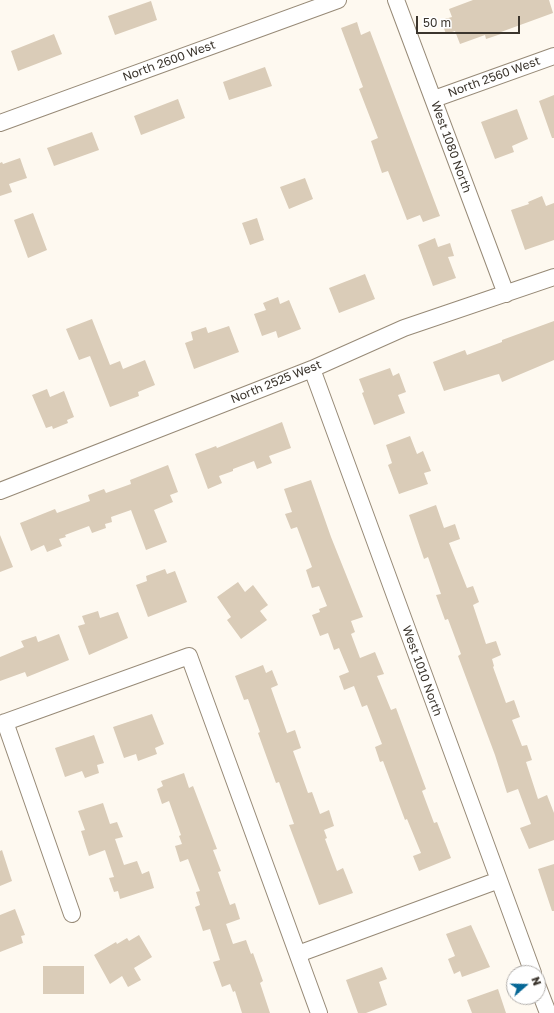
<!DOCTYPE html>
<style>
body{margin:0}
#map{position:relative;width:554px;height:1013px;overflow:hidden;background:#fef9f0;font-family:"Golos Text",sans-serif}
canvas{display:block}
.north{position:absolute;left:506px;top:965px;width:40px;height:40px;box-sizing:border-box;background:#fff;border:1px solid #b1aeab;border-radius:50%;rotate:70deg;font-size:11px;font-weight:700;line-height:16px;text-align:center;color:#3b352d}
.north::after{content:'';display:block;margin:auto;width:14px;height:18px;background:#066796;clip-path:polygon(50% 0,100% 100%,50% 72%,0 100%)}
.scale{position:absolute;left:416px;top:16px;width:104px;height:18px;box-sizing:border-box;border:2px solid #3b352d;border-top:0;padding-left:5px;font-size:12px;line-height:14px;white-space:nowrap;color:#3b352d;-webkit-text-stroke:3px #fff;paint-order:stroke}
</style>
<div id="map">
<canvas width="554" height="1013"></canvas>
<div class="north">N</div>
<div class="scale">50 m</div>
</div>
<script>
const g = document.querySelector('canvas').getContext('2d');
g.lineJoin = 'round';
function paint(path, color) { g.fillStyle = color; g.fill(path, 'evenodd'); }
function trace(path, color, width, dash) { g.strokeStyle = color; g.lineWidth = width; g.lineCap = dash ? 'butt' : 'round'; g.setLineDash(dash || []); g.stroke(path); }
function write(font, color, halo, rows, align = 'center') {
  g.font = font + ' "Golos Text",sans-serif'; g.lineWidth = 3.5; g.setLineDash([]); g.textBaseline = 'middle'; g.strokeStyle = halo; g.fillStyle = color; for (const [text, x, y, turn = 0] of rows) {
    g.save(); g.translate(x, y); g.rotate((+turn || 0) * Math.PI / 180); g.textAlign = isNaN(turn) ? turn : align; if (halo) g.strokeText(text, 0, 0); g.fillText(text, 0, 0); g.restore();
  }
}
const building = new Path2D(`
 M 473,0 L 549,0 L 553,13 L 501,32 L 501,34 L 486,39 L 485,35 L 460,44 L 455,31 L 446,34 L 441,20 L 452,17 L 449,9 Z
 M 151,1 L 157,20 L 115,35 L 108,16 Z
 M 357,22 L 361,35 L 370,31 L 440,216 L 423,222 L 420,215 L 407,220 L 388,171 L 382,173 L 371,141 L 378,138 L 359,89 L 363,87 L 341,28 Z
 M 54,34 L 62,54 L 18,71 L 11,51 Z
 M 265,67 L 272,86 L 229,100 L 223,82 Z
 M 554,95 L 554,138 L 552,138 L 539,101 Z
 M 178,99 L 185,118 L 141,135 L 134,116 Z
 M 517,109 L 528,139 L 512,146 L 514,152 L 495,159 L 481,122 Z
 M 92,132 L 99,150 L 54,166 L 47,148 Z
 M 20,158 L 27,178 L 9,184 L 12,192 L 0,196 L 0,163 L 2,162 L 3,164 Z
 M 305,178 L 313,199 L 289,209 L 280,187 Z
 M 542,196 L 546,206 L 554,203 L 554,240 L 525,250 L 511,210 L 529,204 L 528,202 Z
 M 33,213 L 47,250 L 28,258 L 14,220 Z
 M 257,218 L 264,240 L 250,245 L 242,223 Z
 M 435,238 L 438,247 L 450,243 L 454,256 L 448,257 L 456,278 L 433,286 L 418,245 Z
 M 365,274 L 375,299 L 339,313 L 329,288 Z
 M 278,297 L 280,304 L 289,300 L 301,329 L 278,338 L 276,331 L 262,336 L 254,314 L 266,310 L 263,303 Z
 M 92,319 L 110,365 L 120,361 L 123,369 L 145,360 L 155,385 L 138,392 L 139,396 L 110,407 L 90,356 L 79,360 L 66,329 Z
 M 554,321 L 554,360 L 502,382 L 499,374 L 495,375 L 444,391 L 433,362 L 465,350 L 467,355 L 502,342 L 502,340 Z
 M 229,326 L 239,352 L 194,369 L 185,343 L 193,340 L 191,332 L 206,327 L 208,333 Z
 M 390,368 L 393,376 L 399,373 L 406,392 L 398,395 L 405,413 L 374,425 L 362,393 L 364,392 L 359,379 Z
 M 47,389 L 50,397 L 64,391 L 74,417 L 67,420 L 68,423 L 53,429 L 52,426 L 46,428 L 32,395 Z
 M 282,422 L 291,448 L 269,456 L 272,463 L 257,469 L 254,461 L 233,469 L 233,471 L 219,476 L 222,483 L 208,489 L 195,454 L 216,446 L 217,448 Z
 M 410,436 L 417,454 L 423,451 L 431,471 L 424,473 L 428,484 L 399,494 L 388,465 L 392,463 L 386,445 Z
 M 168,465 L 178,492 L 170,495 L 173,502 L 154,510 L 167,542 L 146,550 L 131,510 L 111,517 L 112,522 L 105,524 L 106,528 L 92,533 L 89,526 L 65,535 L 66,537 L 59,539 L 62,546 L 47,552 L 44,545 L 31,551 L 20,523 L 55,509 L 57,513 L 90,501 L 88,495 L 104,489 L 106,493 L 131,484 L 130,480 Z
 M 311,480 L 331,537 L 363,617 L 351,621 L 355,632 L 351,634 L 360,658 L 375,652 L 384,674 L 377,676 L 391,710 L 396,708 L 426,789 L 422,791 L 434,823 L 437,822 L 451,858 L 419,871 L 413,856 L 421,853 L 407,819 L 405,820 L 383,761 L 380,762 L 375,747 L 382,744 L 367,705 L 362,707 L 354,686 L 344,690 L 339,676 L 349,672 L 339,648 L 334,650 L 328,633 L 320,636 L 312,615 L 320,612 L 319,609 L 327,606 L 319,586 L 312,588 L 306,570 L 312,567 L 297,527 L 291,529 L 285,514 L 292,512 L 284,489 Z
 M 436,505 L 444,528 L 455,524 L 460,539 L 449,543 L 467,588 L 473,586 L 479,602 L 473,605 L 486,644 L 496,641 L 501,655 L 492,659 L 494,666 L 493,667 L 506,703 L 514,700 L 520,717 L 512,720 L 522,746 L 527,745 L 532,760 L 526,762 L 538,799 L 547,795 L 554,813 L 554,840 L 529,849 L 520,828 L 531,824 L 518,789 L 507,793 L 495,755 L 458,656 L 461,654 L 448,619 L 445,620 L 436,595 L 441,594 L 428,557 L 424,559 L 409,515 Z
 M 0,535 L 13,567 L 0,572 Z
 M 165,569 L 167,574 L 175,571 L 187,602 L 148,617 L 136,585 L 147,581 L 146,576 Z
 M 238,582 L 245,592 L 253,585 L 268,605 L 260,611 L 267,620 L 241,639 L 227,620 L 231,617 L 217,597 Z
 M 98,611 L 100,618 L 118,612 L 128,638 L 89,655 L 78,626 L 85,624 L 82,616 Z
 M 59,634 L 69,660 L 27,677 L 25,672 L 0,681 L 0,657 L 24,647 L 21,641 L 36,636 L 38,642 Z
 M 263,665 L 266,673 L 272,670 L 278,685 L 271,688 L 287,733 L 295,730 L 301,748 L 293,751 L 308,793 L 312,792 L 320,814 L 329,810 L 334,826 L 324,830 L 327,838 L 325,839 L 337,871 L 343,868 L 353,893 L 319,905 L 289,825 L 294,824 L 279,782 L 276,783 L 258,733 L 260,732 L 248,699 L 244,700 L 235,676 Z
 M 152,714 L 164,744 L 155,748 L 157,754 L 138,761 L 136,754 L 124,758 L 113,727 Z
 M 94,735 L 104,763 L 97,765 L 99,773 L 85,778 L 82,771 L 65,777 L 55,748 Z
 M 184,773 L 189,788 L 193,786 L 217,849 L 213,850 L 221,871 L 218,872 L 230,905 L 235,903 L 240,919 L 226,924 L 233,944 L 246,940 L 251,954 L 253,953 L 263,981 L 260,983 L 270,1013 L 242,1013 L 235,991 L 233,992 L 230,984 L 222,987 L 213,962 L 220,960 L 210,929 L 203,931 L 195,907 L 200,905 L 196,892 L 200,891 L 188,859 L 180,862 L 175,846 L 182,844 L 179,836 L 181,835 L 169,801 L 162,804 L 157,789 L 163,786 L 161,781 Z
 M 103,803 L 110,824 L 117,822 L 123,837 L 115,839 L 124,865 L 137,861 L 142,874 L 149,871 L 154,888 L 120,899 L 118,891 L 114,892 L 109,878 L 114,877 L 105,850 L 89,856 L 81,831 L 85,830 L 78,811 Z
 M 2,850 L 12,881 L 0,886 L 0,851 Z
 M 554,864 L 554,911 L 552,911 L 538,869 Z
 M 15,909 L 25,935 L 21,936 L 23,943 L 0,952 L 0,915 Z
 M 471,925 L 490,967 L 462,977 L 460,971 L 454,974 L 448,959 L 455,956 L 446,934 Z
 M 139,935 L 152,957 L 134,968 L 141,980 L 128,987 L 122,976 L 110,984 L 94,955 L 116,942 L 117,944 L 127,938 L 129,941 Z
 M 43,966 L 84,966 L 84,994 L 43,994 Z
 M 382,967 L 387,979 L 379,982 L 387,1005 L 366,1013 L 358,1013 L 346,980 Z
 M 498,989 L 506,1013 L 472,1013 L 467,1000 Z`);
const street = new Path2D(`
 M 396,0 L 506,294
 M 434,99 L 554,56
 M 0,123 L 338,0
 M 312,369 L 533,973
 M 0,491 L 312,369 L 404,328 L 554,277
 M 5,722 L 72,914
 M 0,724 L 189,656 L 319,1013
 M 298,954 L 499,880
 M 538,987 L 548,1013`);
const streetNames = [
 ["North 2600 West",169,61,-20],
 ["North 2560 West",494,77,-20],
 ["West 1080 North",451,147,70],
 ["North 2525 West",276,382,-22],
 ["West 1010 North",422,671,70]
];
paint(building, '#daccb8');
trace(street, '#978a77', 18);
trace(street, '#fff', 16);
write('12px', '#3b352d', '#fff', streetNames);
</script>
